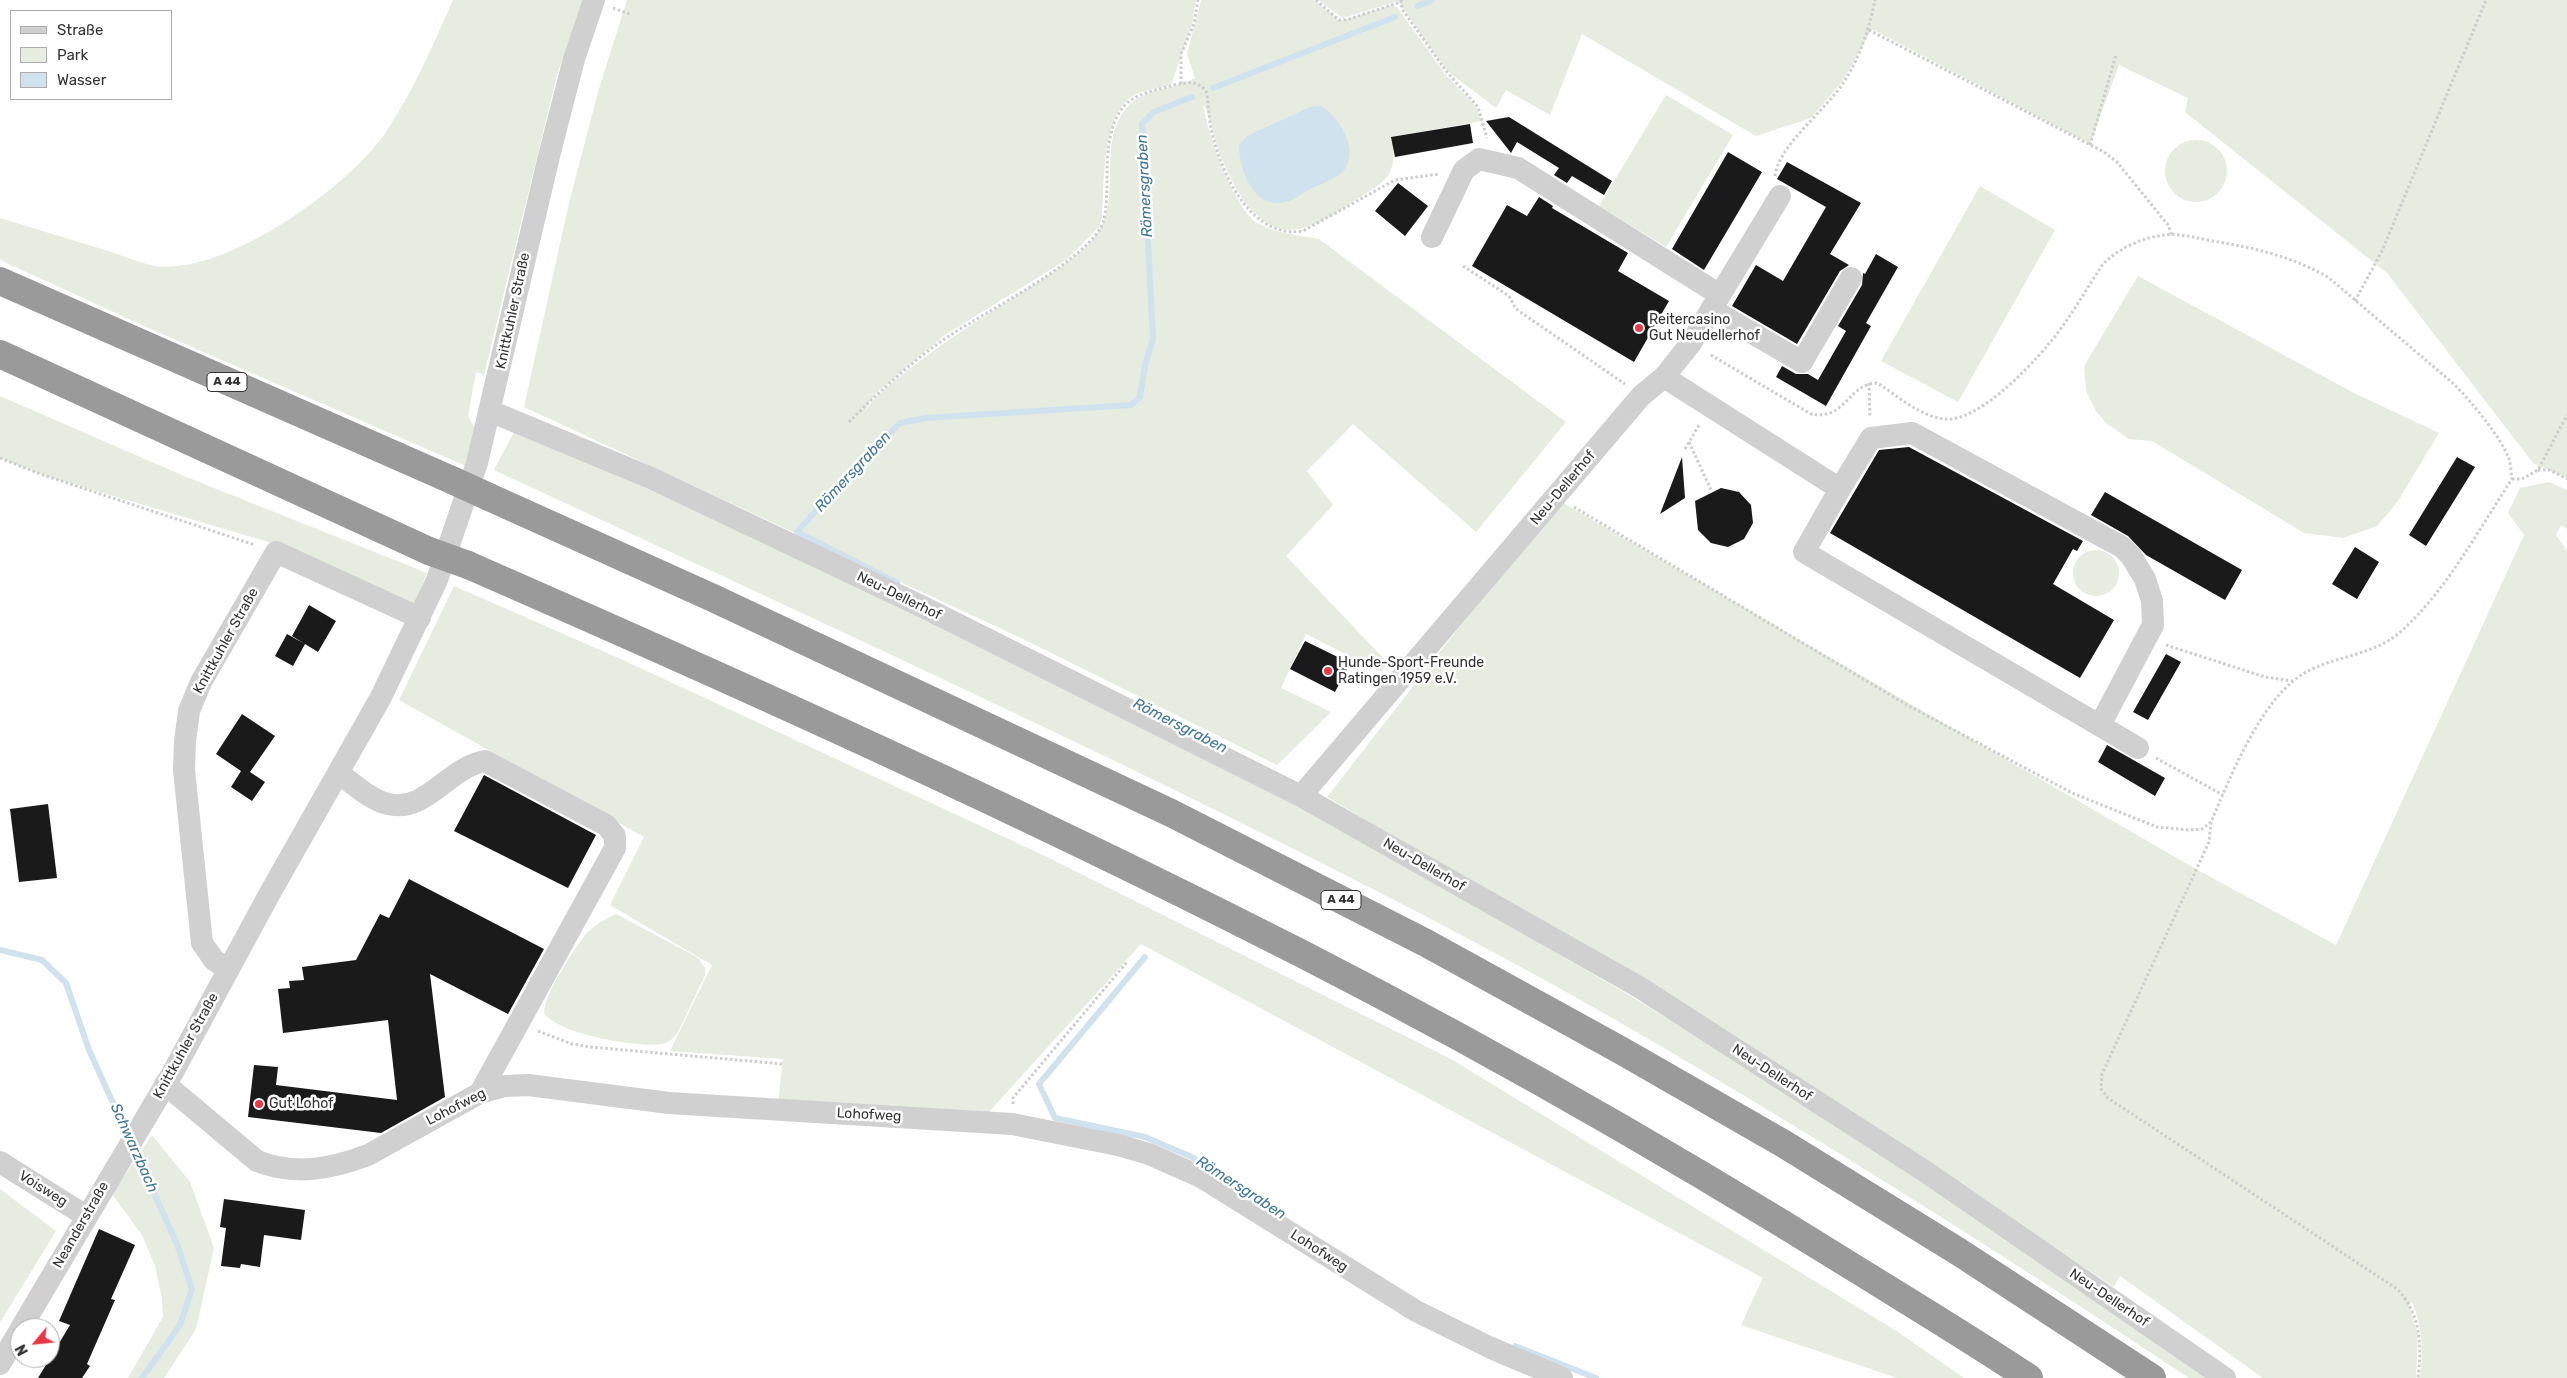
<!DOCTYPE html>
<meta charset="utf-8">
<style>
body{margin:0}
#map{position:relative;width:2567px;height:1378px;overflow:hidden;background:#fff;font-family:Rubik,sans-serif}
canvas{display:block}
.legend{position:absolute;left:10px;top:10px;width:162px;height:90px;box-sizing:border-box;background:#fff;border:1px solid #adadad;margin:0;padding:6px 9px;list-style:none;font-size:15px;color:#333}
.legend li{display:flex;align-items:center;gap:10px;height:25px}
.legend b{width:25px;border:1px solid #adadad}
.north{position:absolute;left:10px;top:1318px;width:50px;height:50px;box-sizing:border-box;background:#fff;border:1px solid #adadad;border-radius:50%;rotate:242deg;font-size:14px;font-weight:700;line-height:20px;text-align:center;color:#333}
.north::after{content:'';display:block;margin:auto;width:18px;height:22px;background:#e63946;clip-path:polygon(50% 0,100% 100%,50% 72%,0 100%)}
</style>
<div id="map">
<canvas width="2567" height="1378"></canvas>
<ul class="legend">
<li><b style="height:6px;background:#d0d0d0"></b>Straße</li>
<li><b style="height:14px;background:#e6ecdf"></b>Park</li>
<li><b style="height:14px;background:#cfe2ee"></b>Wasser</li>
</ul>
<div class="north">N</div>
</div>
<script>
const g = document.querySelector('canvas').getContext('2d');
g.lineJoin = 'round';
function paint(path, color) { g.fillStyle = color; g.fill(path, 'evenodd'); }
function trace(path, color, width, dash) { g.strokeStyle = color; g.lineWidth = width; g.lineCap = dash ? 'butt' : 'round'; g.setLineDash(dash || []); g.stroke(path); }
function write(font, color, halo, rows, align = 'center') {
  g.font = font + ' Rubik,sans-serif'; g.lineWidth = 5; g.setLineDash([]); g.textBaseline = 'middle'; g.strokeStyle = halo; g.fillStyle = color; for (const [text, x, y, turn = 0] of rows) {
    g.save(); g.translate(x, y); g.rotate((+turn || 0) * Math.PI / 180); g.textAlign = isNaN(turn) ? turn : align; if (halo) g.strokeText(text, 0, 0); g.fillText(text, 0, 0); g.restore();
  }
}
const green = new Path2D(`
 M 453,0 L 583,0 L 557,75 L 484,375 L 476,372 L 468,416 L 476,431 L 468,467 L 155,331 L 0,260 L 0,218 C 36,229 72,240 108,251 C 124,256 140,263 155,266 C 225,276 349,187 386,132 C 414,90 433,45 453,0 Z
 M 627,0 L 1196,0 L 1192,25 L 1171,85 C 1158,88 1142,90 1131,97 C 1102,116 1104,187 1102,218 L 1099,227 L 1066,260 L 945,335 L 875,394 L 864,412 C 878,393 895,380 913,366 C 946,341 979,319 1013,298 C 1041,280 1070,264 1092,240 C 1127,203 1093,143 1129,105 C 1145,89 1175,89 1195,78 L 1187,54 L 1201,0 L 1314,0 L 1340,21 L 1393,5 L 1397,7 L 1445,74 L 1476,107 L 1481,121 L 1392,137 C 1397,173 1389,180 1360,197 C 1343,207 1323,224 1303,228 C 1258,240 1232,185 1219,151 C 1213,135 1212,118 1203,104 C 1207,132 1234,210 1259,224 C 1277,234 1299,235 1319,239 L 1566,422 L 1476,532 L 1353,424 L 1307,471 L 1333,505 L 1286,556 L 1388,663 L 1381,672 L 1306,634 L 1281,688 L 1331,712 L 1277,765 L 1021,638 L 524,407 L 569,203 L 598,92 ZM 1239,145 L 1349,159 L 1344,170 L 1282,203 L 1243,165 Z
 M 1318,0 L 2567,0 L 2567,478 L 2533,463 L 2387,273 L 2185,112 L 2188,98 L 2119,65 L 2090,144 L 1872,29 L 1842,82 L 1811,118 L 1756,136 L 1582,34 L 1550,115 L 1506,90 L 1496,108 L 1447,71 L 1398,1 L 1343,18 Z
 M 1666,95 L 1733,135 L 1666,247 L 1599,206 Z
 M2165 171a31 31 0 1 1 62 0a31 31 0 1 1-62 0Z
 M 1980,186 L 2055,230 L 1958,402 L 1881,361 Z
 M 2138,276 L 2354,393 L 2439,433 L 2398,501 L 2384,518 L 2377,526 L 2343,538 L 2304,533 L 2152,441 L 2129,439 L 2106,423 L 2096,411 L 2086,391 L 2084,366 Z
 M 0,396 L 184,476 L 427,573 L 413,607 L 278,545 L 43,475 L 0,458 Z
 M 515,430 L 648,489 L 917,613 L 1296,802 L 1629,995 L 1899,1162 L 2211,1378 L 2189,1378 C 2001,1253 1810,1132 1614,1019 C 1455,928 1290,846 1125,766 C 916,665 705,568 494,470 Z
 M 2549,482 L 2567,490 L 2567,529 L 2561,525 L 2556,535 L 2567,551 L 2567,1378 L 2420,1378 C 2423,1352 2423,1327 2412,1302 L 2409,1306 L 2418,1335 L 2416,1378 L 2263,1378 L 2120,1276 L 2114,1287 L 1929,1164 L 1645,985 L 1327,797 L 1558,500 L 2194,868 L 2336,945 L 2524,535 L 2508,513 L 2520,488 Z
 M2073 573a23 23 0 1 1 46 0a23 23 0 1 1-46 0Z
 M 454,586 L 623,660 L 1043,855 L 1451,1059 L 1898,1332 L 1964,1378 L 1897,1378 L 1741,1325 L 1763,1278 L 1141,944 L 989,1112 L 778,1104 L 783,1059 L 670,1051 L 712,965 L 610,905 L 644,837 L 399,700 Z
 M 616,914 L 697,957 L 705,968 L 705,975 L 678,1032 C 674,1038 670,1042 662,1044 C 639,1048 557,1034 544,1013 C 544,994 574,949 586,934 C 594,925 605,919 616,914 Z
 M 152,1135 L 190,1182 L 214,1248 L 196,1329 L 164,1378 L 128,1378 L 163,1317 L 162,1299 L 155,1266 L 142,1235 L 112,1194 Z
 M 0,1189 L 56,1231 L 1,1321 L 0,1321 Z`);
const water = new Path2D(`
 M 1321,106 C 1339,117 1359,148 1345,169 C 1340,177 1321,184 1312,188 C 1303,193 1291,202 1281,203 C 1252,206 1239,168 1239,145 L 1247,136 L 1310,107 Z`);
const stream = new Path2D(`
 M 1418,6 L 1432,0
 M 1213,88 L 1395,17
 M 897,583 L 797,532 L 847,476 L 900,423 L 926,418 L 1131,405 L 1140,397 L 1145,365 L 1153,339 L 1142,124 L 1154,112 L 1192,97
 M 0,950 L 42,960 L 66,983 L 89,1050 L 128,1136
 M 1145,957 L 1039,1084 L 1055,1118 L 1145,1137 L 1192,1157 L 1236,1186
 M 134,1149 L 177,1244 L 192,1289 L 180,1325 L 142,1378
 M 1515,1346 L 1596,1378`);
const building = new Path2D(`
 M 1509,117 L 1612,181 L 1604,195 L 1572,176 L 1567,183 L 1554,175 L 1559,168 L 1517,142 L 1511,153 L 1486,121 Z
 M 1470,124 L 1473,143 L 1395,157 L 1391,137 Z
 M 1728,152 L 1762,172 L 1704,270 L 1672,249 Z
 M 1787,162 L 1861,203 L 1830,254 L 1849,265 L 1840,271 L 1797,344 L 1732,306 L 1756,265 L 1783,281 L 1826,207 L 1777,179 Z
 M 1398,183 L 1428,206 L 1405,236 L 1375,211 Z
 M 1539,197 L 1553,206 L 1552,208 L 1628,253 L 1618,271 L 1669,301 L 1634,362 L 1472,266 L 1507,205 L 1527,216 Z
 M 1876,254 L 1898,267 L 1866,323 L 1871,326 L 1826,406 L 1776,377 L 1782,366 L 1796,374 L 1808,374 L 1818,380 L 1846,331 L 1838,326 L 1862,285 L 1863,273 L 1865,274 Z
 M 1909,447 L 2083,541 L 2077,551 L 2073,549 L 2053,584 L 2114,620 L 2080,678 L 1830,533 L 1879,450 Z
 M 1682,457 L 1685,498 L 1660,514 Z
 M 2457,457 L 2475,467 L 2426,546 L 2409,535 Z
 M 1721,488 L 1739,492 L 1751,505 L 1753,523 L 1744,539 L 1728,547 L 1711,543 L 1698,530 L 1695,501 Z
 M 2105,492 L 2242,570 L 2225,600 L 2146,555 L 2128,536 L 2091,515 Z
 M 2355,547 L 2379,562 L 2357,599 L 2332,584 Z
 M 309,605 L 336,621 L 318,652 L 292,636 Z
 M 287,634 L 305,644 L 293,666 L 275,656 Z
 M 1305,641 L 1350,663 L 1335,692 L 1290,669 Z
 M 2166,654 L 2181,662 L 2148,720 L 2133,712 Z
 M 242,714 L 275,736 L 250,772 L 265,782 L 252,801 L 231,787 L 241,771 L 216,754 Z
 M 2107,745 L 2165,778 L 2155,796 L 2098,762 Z
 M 484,775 L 596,835 L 568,888 L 454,831 Z
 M 48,804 L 57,878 L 19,882 L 10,809 Z
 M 409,879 L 544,949 L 508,1014 L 430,974 L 445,1097 L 381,1133 L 248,1117 L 254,1065 L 278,1067 L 276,1085 L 397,1100 L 388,1020 L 283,1033 L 278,989 L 290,988 L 289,981 L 304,980 L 302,967 L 356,960 L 380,914 L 389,918 Z
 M 224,1199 L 305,1210 L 301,1240 L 264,1235 L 260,1267 L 241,1264 L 240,1268 L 221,1266 L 226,1228 L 220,1227 Z
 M 99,1229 L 135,1245 L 111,1299 L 115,1300 L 87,1364 L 90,1366 L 82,1378 L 38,1378 L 70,1325 L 59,1321 Z`);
const path = new Path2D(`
 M 1316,0 L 1339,20 L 1346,20 L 1401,2
 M 1401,0 L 1402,9 L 1446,71 L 1478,107 L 1487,138
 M 613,8 L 630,14
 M 1869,30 L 2104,152 L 2117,162 L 2168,225 L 2172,235
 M 1181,84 L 1181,54 L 1194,24 L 1198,0
 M 2090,145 L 2116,55
 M 1775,176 C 1778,146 1826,110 1844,82 C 1860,57 1869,29 1875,0
 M 1463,266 L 1509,296 L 1516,309 L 1625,384
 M 2355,301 L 2382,251 L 2486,0
 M 1869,383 L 1870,418
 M 849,422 C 879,392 913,360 949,336 C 990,309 1075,267 1100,229 C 1107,217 1106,201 1107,188 C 1107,160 1106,114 1134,98 C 1147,91 1161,89 1174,85 C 1188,82 1199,80 1207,93 C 1209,109 1209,125 1214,140 C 1225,180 1253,239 1303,231 L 1395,180 L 1439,174
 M 1689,442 L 1712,492
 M 1685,449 L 1699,425
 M 0,458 L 43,475 L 255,545
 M 2538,470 L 2550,470 L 2567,479
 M 2512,479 L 2522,479 L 2538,470 L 2567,415
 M 1574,507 L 1907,705 L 2072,793 L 2157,827 L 2188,830 L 2202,829 L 2211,822 C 2231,776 2262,695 2308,671 C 2337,656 2372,655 2398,634 C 2446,592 2477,532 2512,479 C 2511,473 2511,465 2509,459 C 2502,438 2471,402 2455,385 L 2328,277 C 2291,256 2254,248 2213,241 C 2196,238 2180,233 2164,235 C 2141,238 2119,248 2103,264 C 2085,291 2068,322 2047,346 C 2027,370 1976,423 1944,419 C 1919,416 1897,395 1877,383 C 1848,384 1845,421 1811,414 L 1709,354
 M 2166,645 L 2265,677 L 2292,681
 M 2156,758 L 2223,795
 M 2211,822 L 2209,842 L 2102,1074 L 2101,1089 L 2108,1098 L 2397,1289 C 2421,1314 2422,1345 2418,1378
 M 538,1031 L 572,1044 L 590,1047 L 783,1064
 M 1013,1104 L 1013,1098 L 1127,962`);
const minor = new Path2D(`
 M 1432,237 L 1464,170 L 1479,159 L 1518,168 L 1720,295
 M 1711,309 L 1802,362 L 1851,278
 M 1664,377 L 1840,489 L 1804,552 L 2138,748
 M 490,411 L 651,478 L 921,606 L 1301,796 L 1639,987 L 1926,1172 L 2225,1378
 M 1840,489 L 1871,438 L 1912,433 L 2122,547 L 2131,556 L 2145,579 L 2152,601 L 2153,625 L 2100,725
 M 338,773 C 353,783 370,800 388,804 C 427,813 447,768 485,761 L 606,825 L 615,836 L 615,848 L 480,1093
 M 1301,796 L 1641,396 L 1664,377 L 1691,343 L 1780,196
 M 228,969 L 214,960 L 202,943 L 184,770 L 185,741 L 189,711 L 201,682 L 276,552 L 420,618
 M 165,1084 L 257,1161 C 295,1176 331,1169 368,1155 L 480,1093 L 505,1086 L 528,1085 L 669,1103 L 1012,1124 L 1118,1145 L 1149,1154 L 1201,1177 L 1416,1311 L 1491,1348 L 1562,1378
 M 0,1162 L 86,1216
 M 21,1328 L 173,1072 L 270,893 L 381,697 L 437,580 L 477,463 L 549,156 L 574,59 L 594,0
 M 0,1364 L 20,1330`);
const highway = new Path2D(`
 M 0,281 L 454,481
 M 0,354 L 429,551
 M 489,497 L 713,598 L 1171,813 L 1426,943 L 1622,1051 L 1784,1144 L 1959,1252 L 2152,1378
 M 468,565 C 722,676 975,790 1223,914 C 1443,1023 1656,1144 1864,1274 C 1919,1308 1975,1342 2029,1378`);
const highwayBridge = new Path2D(`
 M 454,481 L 489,497
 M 429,551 L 468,565`);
const markers = [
 [1639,328,5,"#e63946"],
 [1328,671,5,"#e63946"],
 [259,1104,5,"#e63946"]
];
const shields = [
 [227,382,40],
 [1341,900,40]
];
const shieldNames = [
 ["A 44",227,382],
 ["A 44",1341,900]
];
const streetNames = [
 ["Knittkuhler Straße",513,311,-78],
 ["Neu-Dellerhof",1563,488,-50],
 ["Neu-Dellerhof",899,596,26],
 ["Knittkuhler Straße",226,641,-61],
 ["Neu-Dellerhof",1424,865,30],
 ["Knittkuhler Straße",186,1046,-61],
 ["Neu-Dellerhof",1772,1073,33],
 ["Lohofweg",456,1107,-27],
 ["Lohofweg",869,1115,3],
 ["Voisweg",43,1189,32],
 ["Neanderstraße",81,1225,-60],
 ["Lohofweg",1319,1251,33],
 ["Neu-Dellerhof",2109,1298,34]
];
const poiNames = [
 ["Reitercasino",1649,320],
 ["Gut Neudellerhof",1649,336],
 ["Hunde-Sport-Freunde",1338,663],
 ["Ratingen 1959 e.V.",1338,679],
 ["Gut Lohof",269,1104]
];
const waterNames = [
 ["Römersgraben",1145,186,-93],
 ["Römersgraben",853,472,-47],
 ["Römersgraben",1180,726,27],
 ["Schwarzbach",134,1148,66],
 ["Römersgraben",1241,1188,33]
];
paint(green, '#e6ecdf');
paint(water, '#cfe2ee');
trace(stream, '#cfe2ee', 6);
paint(building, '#1a1a1a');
trace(path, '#cdcdcd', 3, [2.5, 2.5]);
trace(minor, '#d0d0d0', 22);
trace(highway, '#9a9a9a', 28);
trace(highwayBridge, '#9a9a9a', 28);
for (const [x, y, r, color] of markers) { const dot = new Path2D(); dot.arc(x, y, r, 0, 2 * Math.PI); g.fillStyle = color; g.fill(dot); trace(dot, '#fff', 2); }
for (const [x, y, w] of shields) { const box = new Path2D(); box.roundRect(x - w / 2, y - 9.5, w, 19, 4); g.fillStyle = '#fff'; g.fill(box); trace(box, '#333', 1); }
write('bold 12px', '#333', null, shieldNames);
write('14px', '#333', '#fff', streetNames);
write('14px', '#333', '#fff', poiNames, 'left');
write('italic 15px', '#3f7597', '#fff', waterNames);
</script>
